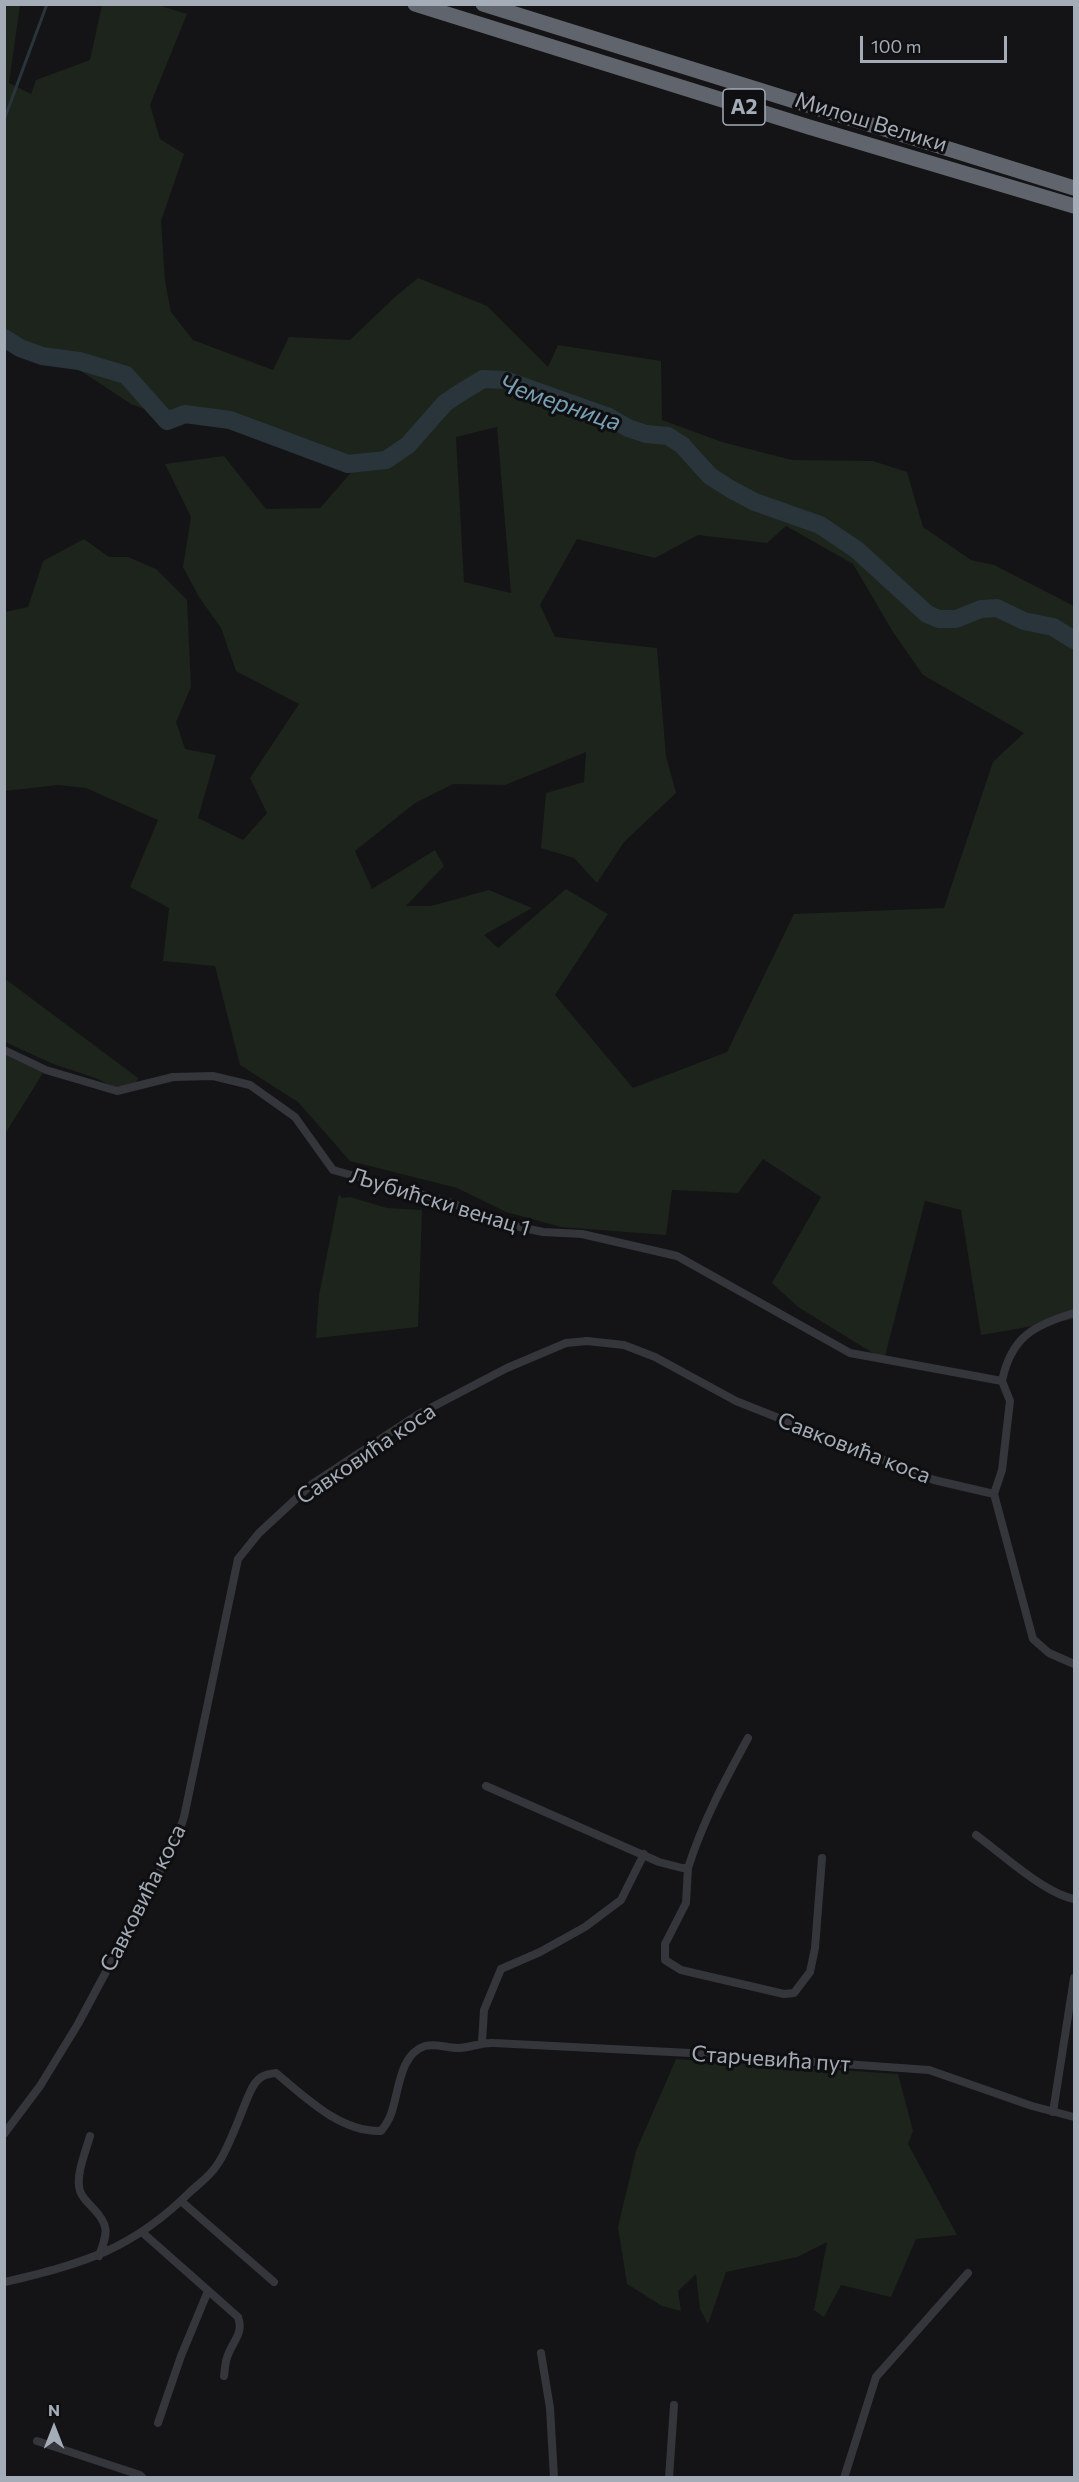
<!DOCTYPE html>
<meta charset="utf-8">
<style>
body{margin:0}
#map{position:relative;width:1079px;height:2482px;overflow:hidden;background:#141416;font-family:Commissioner,sans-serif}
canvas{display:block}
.frame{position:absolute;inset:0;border:6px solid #a4acb7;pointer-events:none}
.north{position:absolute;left:24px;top:2398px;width:60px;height:60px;-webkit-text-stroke:4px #0f0f11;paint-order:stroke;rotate:0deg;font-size:16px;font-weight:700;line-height:24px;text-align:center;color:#a4acb7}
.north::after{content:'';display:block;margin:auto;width:21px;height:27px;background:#a4acb7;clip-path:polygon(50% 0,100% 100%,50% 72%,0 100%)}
.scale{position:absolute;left:860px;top:36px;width:147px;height:27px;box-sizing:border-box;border:3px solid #a4acb7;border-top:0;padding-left:8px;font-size:18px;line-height:21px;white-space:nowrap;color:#a4acb7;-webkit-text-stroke:4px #0f0f11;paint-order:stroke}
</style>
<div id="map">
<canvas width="1079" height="2482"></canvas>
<div class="frame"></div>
<div class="north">N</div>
<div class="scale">100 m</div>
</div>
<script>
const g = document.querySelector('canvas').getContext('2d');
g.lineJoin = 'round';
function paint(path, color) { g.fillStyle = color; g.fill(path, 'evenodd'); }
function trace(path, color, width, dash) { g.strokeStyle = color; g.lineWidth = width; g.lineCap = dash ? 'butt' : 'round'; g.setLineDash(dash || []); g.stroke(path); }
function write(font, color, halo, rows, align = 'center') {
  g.font = font + ' Commissioner,sans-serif'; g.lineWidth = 6; g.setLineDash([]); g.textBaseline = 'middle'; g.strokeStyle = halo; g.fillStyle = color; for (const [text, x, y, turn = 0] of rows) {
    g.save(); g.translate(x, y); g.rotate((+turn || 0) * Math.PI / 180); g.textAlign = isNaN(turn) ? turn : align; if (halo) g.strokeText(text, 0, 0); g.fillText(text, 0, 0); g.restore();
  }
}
const green = new Path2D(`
 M 4,5 L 20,5 L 9,83 L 31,94 L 36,80 L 90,60 L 102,5 L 158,5 L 187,14 L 150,105 L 160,139 L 184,154 L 161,221 L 165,281 L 171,312 L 193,340 L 273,370 L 289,337 L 350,340 L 396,296 L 418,278 L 487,306 L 548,367 L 558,345 L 661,361 L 662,420 L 722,442 L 792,460 L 873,461 L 907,472 L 923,527 L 971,560 L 994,565 L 1074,606 L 1074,1319 L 981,1335 L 961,1210 L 925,1201 L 884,1360 L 798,1307 L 772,1283 L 821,1197 L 763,1159 L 738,1193 L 672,1190 L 666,1235 L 561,1227 L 506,1212 L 457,1188 L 350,1161 L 298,1102 L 240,1065 L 215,966 L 163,961 L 169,908 L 130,887 L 158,820 L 86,788 L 58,785 L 5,791 L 5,612 L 28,607 L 43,561 L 84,539 L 109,557 L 128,557 L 156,569 L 187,600 L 191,687 L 176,722 L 185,749 L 216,755 L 198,818 L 243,840 L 267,813 L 250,778 L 299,704 L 236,671 L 221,628 L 199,597 L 183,567 L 191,517 L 165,464 L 224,456 L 266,509 L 320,508 L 355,468 L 304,455 L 214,421 L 163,416 L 131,404 L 58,356 L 13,344 L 5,337 ZM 497,427 L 511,593 L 464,582 L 456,437 ZM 786,526 L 853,564 L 893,632 L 923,675 L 1024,733 L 993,762 L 944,908 L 794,914 L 727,1052 L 633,1088 L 555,995 L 608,914 L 566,889 L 498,948 L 484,935 L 532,908 L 489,890 L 431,906 L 406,906 L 444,866 L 435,850 L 372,889 L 355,851 L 415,803 L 453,784 L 505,785 L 586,752 L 584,782 L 546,793 L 541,848 L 574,858 L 597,883 L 624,842 L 676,793 L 666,756 L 657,648 L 555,637 L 540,605 L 577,539 L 655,558 L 698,535 L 767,543 Z
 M 4,978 L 138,1078 L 136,1083 L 117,1089 L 98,1079 L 51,1063 L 5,1042 Z
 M 5,1055 L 43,1073 L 5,1134 Z
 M 339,1194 L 342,1198 L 350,1197 L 387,1208 L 422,1210 L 418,1327 L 316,1338 L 319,1295 Z
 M 676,2059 L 898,2074 L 913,2131 L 908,2144 L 957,2235 L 916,2239 L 891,2297 L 841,2285 L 824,2317 L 814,2310 L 827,2242 L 797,2257 L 726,2272 L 708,2324 L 700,2309 L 696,2274 L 678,2291 L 681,2311 L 662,2306 L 627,2284 L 618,2227 L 636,2151 Z`);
const stream = new Path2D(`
 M 4,120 L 47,4`);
const river = new Path2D(`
 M 4,338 L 20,348 L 42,356 L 79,361 L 126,375 L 167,421 L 185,414 L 230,420 L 348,464 L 386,460 L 408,445 L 445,403 L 460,393 L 483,379 L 505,380 L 609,417 L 628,428 L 646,434 L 668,436 L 682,445 L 710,476 L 732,490 L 755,502 L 820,525 L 857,550 L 927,614 L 939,619 L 956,619 L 981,609 L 997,608 L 1024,621 L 1053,627 L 1074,640`);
const street = new Path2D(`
 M 4,1050 L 46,1070 L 117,1091 L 173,1077 L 213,1076 L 250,1085 L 295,1117 L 333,1170 L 449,1202 L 500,1223 L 543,1232 L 582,1234 L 677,1256 L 850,1353 L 1002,1381 C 1011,1337 1034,1325 1074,1313
 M 994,1494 L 1033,1639 L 1049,1653 L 1074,1664
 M 994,1494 L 1002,1470 L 1010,1401 L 1002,1381
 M 486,1786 L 659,1862 L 682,1868 L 688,1868 L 686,1903 L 665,1944 L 665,1960 L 681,1970 L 784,1994 L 794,1993 L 810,1972 L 815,1948 L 822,1858
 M 976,1835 C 1002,1854 1044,1893 1074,1899
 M 688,1868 C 703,1821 725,1780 748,1738
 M 482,2042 L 484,2010 L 501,1969 L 540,1952 L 585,1927 L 621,1900 L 644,1854
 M 1053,2112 L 1074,1978
 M 4,2134 L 40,2086 L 78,2024 L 175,1843 L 184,1817 L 238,1559 L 259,1533 L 312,1484 L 417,1415 L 507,1368 L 566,1343 L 587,1341 L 624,1345 L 655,1357 L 736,1401 L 934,1480 L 994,1494
 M 90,2136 C 86,2151 75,2176 80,2191 C 82,2197 87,2202 91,2206 C 110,2225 108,2232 99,2256
 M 181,2201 L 274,2282
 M 143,2233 L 238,2317 C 244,2333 233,2341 228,2355 C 225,2361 225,2369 224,2376
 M 5,2282 C 84,2263 132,2250 191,2191 C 200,2183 211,2175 217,2165 C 230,2147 241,2111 251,2090 C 257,2078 263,2074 276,2073 C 306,2098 340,2132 381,2131 C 385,2126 389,2120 391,2114 C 399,2093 399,2054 425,2046 C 435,2043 447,2048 458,2048 C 470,2048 481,2042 494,2043 L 690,2053 L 929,2070 L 1032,2106 L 1074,2117
 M 541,2353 L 550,2408 L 554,2478
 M 158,2423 L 181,2356 L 208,2291
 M 37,2441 L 140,2475 L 143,2478
 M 669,2478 L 674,2405
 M 844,2478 L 876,2377 L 968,2273`);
const highway = new Path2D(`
 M 415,4 L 809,127 L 1074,206
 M 483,4 L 1074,188`);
const shields = [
 [744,107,42]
];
const shieldNames = [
 ["A2",744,107]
];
const streetNames = [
 ["Милош Велики",871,122,17],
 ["Љубићски венац 1",440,1202,17],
 ["Савковића коса",854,1448,21],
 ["Савковића коса",366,1454,-34],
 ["Савковића коса",143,1898,-63],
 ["Старчевића пут",771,2059,4]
];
const waterNames = [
 ["Чемерница",560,403,19]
];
paint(green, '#1c241c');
trace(stream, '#29353b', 3);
trace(river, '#29353b', 18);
trace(street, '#34363b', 8);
trace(highway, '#60656d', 15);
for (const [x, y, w] of shields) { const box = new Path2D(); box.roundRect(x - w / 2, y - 18, w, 36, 4.5); g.fillStyle = '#0f0f11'; g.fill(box); trace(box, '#a4acb7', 1.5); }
write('bold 21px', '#a4acb7', null, shieldNames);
write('22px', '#a4acb7', '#0f0f11', streetNames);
write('italic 24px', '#78a0b5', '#0f0f11', waterNames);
</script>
